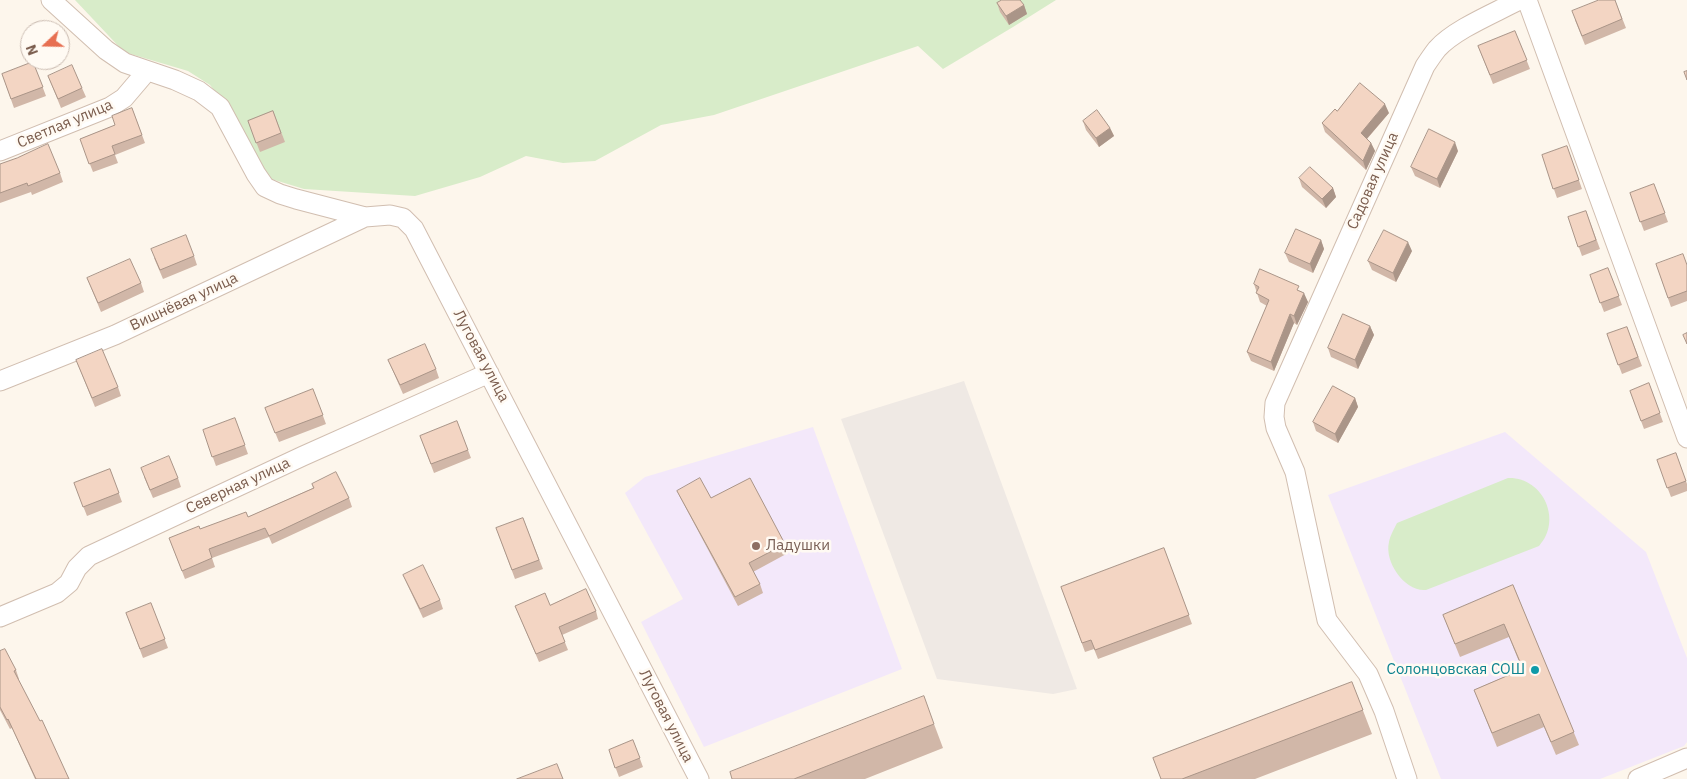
<!DOCTYPE html>
<meta charset="utf-8">
<style>
body{margin:0}
#map{position:relative;width:1687px;height:779px;overflow:hidden;background:#fdf6ec;font-family:"IBM Plex Sans",sans-serif}
canvas{display:block}
.north{position:absolute;left:20px;top:20px;width:50px;height:50px;box-sizing:border-box;background:#fffaf3;border:1px solid #cabbb1;border-radius:50%;rotate:249deg;font-size:14px;font-weight:700;line-height:20px;text-align:center;color:#7a5c4d}
.north::after{content:'';display:block;margin:auto;width:18px;height:22px;background:#e76f51;clip-path:polygon(50% 0,100% 100%,50% 72%,0 100%)}
</style>
<div id="map">
<canvas width="1687" height="779"></canvas>
<div class="north">N</div>
</div>
<script>
const g = document.querySelector('canvas').getContext('2d');
g.lineJoin = 'round';
function paint(path, color) { g.fillStyle = color; g.fill(path, 'evenodd'); }
function trace(path, color, width, dash) { g.strokeStyle = color; g.lineWidth = width; g.lineCap = dash ? 'butt' : 'round'; g.setLineDash(dash || []); g.stroke(path); }
function write(font, color, halo, rows, align = 'center') {
  g.font = font + ' "IBM Plex Sans",sans-serif'; g.lineWidth = 5; g.setLineDash([]); g.textBaseline = 'middle'; g.strokeStyle = halo; g.fillStyle = color; for (const [text, x, y, turn = 0] of rows) {
    g.save(); g.translate(x, y); g.rotate((+turn || 0) * Math.PI / 180); g.textAlign = isNaN(turn) ? turn : align; if (halo) g.strokeText(text, 0, 0); g.fillText(text, 0, 0); g.restore();
  }
}
const industrial = new Path2D(`
 M 964,381 L 1077,689 L 1053,694 L 937,679 L 841,419 Z`);
const education = new Path2D(`
 M 813,427 L 902,669 L 704,747 L 641,622 L 683,599 L 625,493 L 645,477 Z
 M 1505,432 L 1646,552 L 1687,658 L 1687,742 L 1684,746 L 1600,779 L 1441,779 L 1328,495 Z`);
const green = new Path2D(`
 M 75,0 L 1056,0 L 1013,27 L 943,69 L 918,46 L 714,115 L 661,125 L 595,161 L 563,163 L 526,156 L 480,177 L 415,196 L 304,189 L 268,178 L 237,119 L 210,85 L 188,71 L 124,52 Z
 M 1508,478 C 1543,477 1563,520 1539,546 L 1426,590 C 1405,592 1384,562 1389,542 C 1390,536 1394,529 1397,523 Z`);
const minor = new Path2D(`
 M 51,0 L 106,50 L 125,63 L 175,80 L 199,91 L 220,107 L 256,174 L 265,187 L 280,194 L 296,199 L 365,217 L 390,215 L 403,218 L 414,229 L 699,779
 M 1527,0 L 1687,438
 M 0,151 L 110,107 L 124,98 L 147,71
 M 0,381 L 115,335 L 365,217
 M 0,617 L 57,593 L 69,583 L 77,568 L 89,556 L 303,456 L 489,373
 M 1407,779 L 1384,711 L 1368,674 L 1327,620 L 1295,472 L 1276,428 L 1274,417 L 1275,403 L 1425,66 C 1429,60 1433,54 1437,49 C 1455,29 1495,13 1519,0
 M 1638,779 L 1687,758`);
const wall = new Path2D(`
 M 1615,0 L 1626,28 L 1585,45 L 1575,20 Z
 M 997,3 L 1024,5 L 1027,14 L 1009,25 L 1000,12 Z
 M 1515,31 L 1530,69 L 1493,84 L 1478,46 Z
 M 33,62 L 46,96 L 14,108 L 2,74 Z
 M 48,76 L 82,88 L 86,97 L 61,108 Z
 M 132,108 L 145,143 L 115,155 L 118,163 L 93,172 L 80,139 L 115,125 Z
 M 273,111 L 285,142 L 260,152 L 248,121 Z
 M 1389,113 L 1367,139 L 1371,143 L 1375,151 L 1366,170 L 1325,132 L 1322,123 Z
 M 1083,121 L 1110,128 L 1114,136 L 1099,147 L 1086,130 Z
 M 1567,146 L 1582,189 L 1557,198 L 1542,155 Z
 M 1458,151 L 1440,188 L 1415,176 L 1411,167 Z
 M 0,164 L 60,173 L 63,182 L 32,195 L 31,192 L 0,203 Z
 M 1299,178 L 1333,188 L 1336,197 L 1326,208 L 1302,187 Z
 M 1654,184 L 1668,222 L 1644,231 L 1630,193 Z
 M 1586,211 L 1600,249 L 1582,256 L 1568,217 Z
 M 1321,240 L 1324,249 L 1313,273 L 1289,262 L 1285,253 Z
 M 1412,251 L 1396,282 L 1372,270 L 1368,261 Z
 M 194,256 L 197,265 L 163,279 L 154,258 Z
 M 1656,264 L 1687,265 L 1687,301 L 1671,307 Z
 M 1608,268 L 1622,305 L 1604,312 L 1590,275 Z
 M 87,278 L 141,283 L 144,292 L 101,312 Z
 M 1254,284 L 1301,291 L 1308,302 L 1297,325 L 1294,323 L 1274,371 L 1251,361 L 1247,352 L 1267,306 L 1260,302 Z
 M 1370,326 L 1374,335 L 1358,369 L 1331,357 L 1328,348 Z
 M 1627,327 L 1642,366 L 1622,374 L 1607,334 Z
 M 76,360 L 118,387 L 121,396 L 95,407 Z
 M 388,360 L 436,369 L 439,378 L 403,394 Z
 M 1649,383 L 1663,422 L 1644,429 L 1630,391 Z
 M 313,389 L 326,424 L 279,442 L 265,408 Z
 M 1355,398 L 1358,407 L 1338,443 L 1316,431 L 1313,422 Z
 M 235,418 L 248,454 L 216,466 L 203,430 Z
 M 457,421 L 471,458 L 434,473 L 420,436 Z
 M 1676,453 L 1687,484 L 1687,491 L 1671,497 L 1657,460 Z
 M 110,469 L 122,502 L 87,516 L 74,483 Z
 M 144,477 L 178,478 L 181,487 L 153,498 Z
 M 312,484 L 349,498 L 352,507 L 272,544 L 269,537 L 212,558 L 215,567 L 185,579 L 169,538 L 200,529 L 248,517 L 313,488 Z
 M 677,491 L 711,498 L 785,544 L 788,553 L 753,572 L 760,584 L 763,593 L 738,606 L 681,499 Z
 M 523,518 L 543,569 L 515,579 L 496,528 Z
 M 1164,548 L 1192,624 L 1098,659 L 1094,649 L 1085,652 L 1061,587 Z
 M 403,575 L 440,600 L 443,609 L 423,618 L 407,584 Z
 M 1513,585 L 1579,745 L 1556,755 L 1544,727 L 1497,747 L 1474,690 L 1522,669 L 1509,637 L 1460,657 L 1443,615 Z
 M 151,603 L 168,648 L 143,658 L 126,613 Z
 M 550,605 L 596,611 L 598,619 L 562,635 L 568,650 L 539,662 L 515,606 Z
 M 0,651 L 16,670 L 19,679 L 18,679 L 69,779 L 35,779 L 12,728 L 10,729 L 0,710 Z
 M 1352,682 L 1372,734 L 1255,779 L 1161,779 L 1153,758 Z
 M 934,724 L 943,748 L 865,779 L 732,779 Z
 M 633,740 L 643,767 L 619,777 L 609,750 Z`);
const shadedWall = new Path2D(`
 M 1024,5 L 1027,14 L 1009,25 L 1006,16 Z
 M 1385,104 L 1389,113 L 1364,142 L 1361,133 Z
 M 1110,128 L 1114,136 L 1099,147 L 1096,138 Z
 M 1455,142 L 1458,151 L 1440,188 L 1437,179 Z
 M 1371,143 L 1375,151 L 1366,170 L 1363,161 Z
 M 1333,188 L 1336,197 L 1326,208 L 1322,199 Z
 M 1321,240 L 1324,249 L 1313,273 L 1310,264 Z
 M 1408,242 L 1412,251 L 1396,282 L 1393,273 Z
 M 1304,293 L 1308,302 L 1297,325 L 1294,316 Z
 M 1290,314 L 1294,323 L 1274,371 L 1271,362 Z
 M 1370,326 L 1374,335 L 1358,369 L 1355,360 Z
 M 1355,398 L 1358,407 L 1338,443 L 1335,434 Z`);
const building = new Path2D(`
 M 1002,0 L 1020,0 L 1024,5 L 1006,16 L 997,3 Z
 M 1599,0 L 1615,0 L 1622,19 L 1582,36 L 1572,11 Z
 M 1515,31 L 1527,60 L 1490,75 L 1478,46 Z
 M 33,62 L 43,87 L 11,99 L 2,74 Z
 M 72,65 L 82,88 L 58,99 L 48,76 Z
 M 1687,71 L 1687,80 L 1684,72 Z
 M 1360,83 L 1385,104 L 1361,133 L 1371,143 L 1363,161 L 1322,123 L 1335,109 L 1337,111 Z
 M 132,108 L 142,135 L 112,146 L 115,154 L 89,164 L 80,139 L 115,125 L 112,116 Z
 M 1097,110 L 1110,128 L 1096,138 L 1083,121 Z
 M 273,111 L 281,133 L 256,143 L 248,121 Z
 M 1429,129 L 1455,142 L 1437,179 L 1411,167 Z
 M 48,144 L 60,173 L 28,186 L 27,183 L 0,193 L 0,164 L 17,158 Z
 M 1567,146 L 1579,180 L 1553,189 L 1542,155 Z
 M 1310,167 L 1333,188 L 1322,199 L 1299,178 Z
 M 1654,184 L 1665,213 L 1640,222 L 1630,193 Z
 M 1586,211 L 1596,240 L 1578,247 L 1568,217 Z
 M 1296,229 L 1321,240 L 1310,264 L 1285,253 Z
 M 1384,230 L 1408,242 L 1393,273 L 1368,261 Z
 M 186,235 L 194,256 L 160,270 L 151,249 Z
 M 1683,254 L 1687,265 L 1687,291 L 1668,298 L 1656,264 Z
 M 130,259 L 141,283 L 98,303 L 87,278 Z
 M 1608,268 L 1619,296 L 1600,303 L 1590,275 Z
 M 1260,269 L 1299,286 L 1297,290 L 1304,293 L 1294,316 L 1290,314 L 1271,362 L 1247,352 L 1269,300 L 1256,293 L 1259,287 L 1254,284 Z
 M 1343,314 L 1370,326 L 1355,360 L 1328,348 Z
 M 1627,327 L 1638,357 L 1618,365 L 1607,334 Z
 M 1687,333 L 1687,344 L 1683,335 Z
 M 425,344 L 436,369 L 400,385 L 388,360 Z
 M 102,349 L 118,387 L 92,398 L 76,360 Z
 M 1649,383 L 1660,413 L 1641,421 L 1630,391 Z
 M 1333,386 L 1355,398 L 1335,434 L 1313,422 Z
 M 313,389 L 323,415 L 275,433 L 265,408 Z
 M 235,418 L 245,445 L 212,457 L 203,430 Z
 M 457,421 L 468,450 L 431,464 L 420,436 Z
 M 1676,453 L 1686,481 L 1667,488 L 1657,460 Z
 M 169,456 L 178,478 L 150,490 L 141,468 Z
 M 110,469 L 119,493 L 83,507 L 74,483 Z
 M 336,472 L 349,498 L 269,536 L 265,528 L 209,549 L 212,558 L 182,571 L 169,538 L 199,526 L 200,529 L 246,512 L 248,517 L 314,488 L 312,484 Z
 M 700,478 L 711,498 L 750,478 L 785,544 L 749,563 L 760,584 L 735,597 L 677,491 Z
 M 523,518 L 539,560 L 512,570 L 496,528 Z
 M 1164,548 L 1189,615 L 1095,650 L 1091,640 L 1082,643 L 1061,587 Z
 M 423,565 L 440,600 L 420,609 L 403,575 Z
 M 1513,585 L 1574,732 L 1551,742 L 1539,714 L 1492,733 L 1474,690 L 1523,669 L 1504,624 L 1455,644 L 1443,615 Z
 M 586,589 L 596,611 L 559,627 L 565,642 L 536,654 L 515,606 L 545,593 L 550,605 Z
 M 151,603 L 165,639 L 140,649 L 126,613 Z
 M 5,649 L 16,670 L 14,671 L 40,721 L 42,720 L 69,779 L 36,779 L 8,719 L 7,720 L 0,707 L 0,651 Z
 M 1352,682 L 1363,710 L 1182,779 L 1161,779 L 1153,758 Z
 M 924,696 L 934,724 L 794,779 L 732,779 L 730,772 Z
 M 633,740 L 640,758 L 615,768 L 609,750 Z
 M 557,764 L 563,779 L 517,779 Z`);
const markers = [
 [756,546,5,"#8d6e63"],
 [1535,670,5,"#0f9aa8"]
];
const streetNames = [
 ["Светлая улица",65,124,-23],
 ["Садовая улица",1373,181,-66],
 ["Вишнёвая улица",184,302,-25],
 ["Луговая улица",481,356,62],
 ["Северная улица",238,486,-25],
 ["Луговая улица",666,716,63]
];
const educationNames = [
 ["Ладушки",766,546]
];
const cultureNames = [
 ["Солонцовская СОШ",1525,670]
];
paint(industrial, '#efe9e4');
paint(education, '#f3e8fa');
paint(green, '#d8ecc9');
trace(minor, '#d1beb0', 21);
trace(minor, '#fff', 19);
paint(wall, '#d1b7a8');
paint(shadedWall, '#aa9588');
paint(building, '#f3d5c3');
trace(building, '#aa9588', 1);
for (const [x, y, r, color] of markers) { const dot = new Path2D(); dot.arc(x, y, r, 0, 2 * Math.PI); g.fillStyle = color; g.fill(dot); trace(dot, '#fffaf3', 2); }
write('15px', '#7a5c4d', '#fffaf3', streetNames);
write('15px', '#785e54', '#fffaf3', educationNames, 'left');
write('15px', '#0d838f', '#fffaf3', cultureNames, 'right');
</script>
